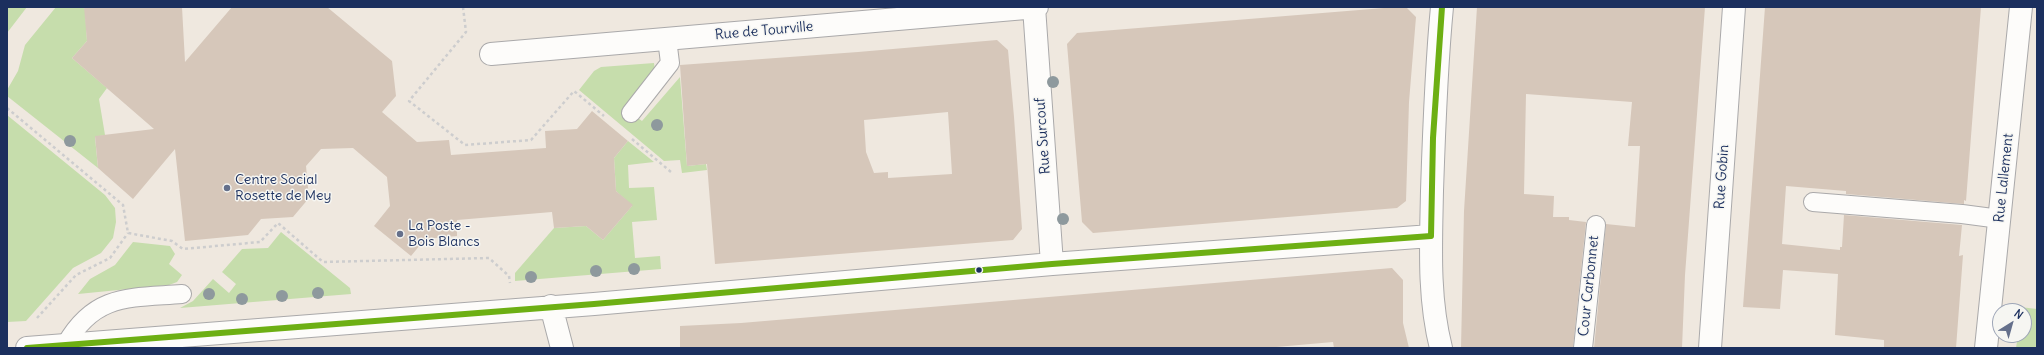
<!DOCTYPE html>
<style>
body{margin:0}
#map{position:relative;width:2044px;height:355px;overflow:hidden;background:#efe8df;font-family:Delius,sans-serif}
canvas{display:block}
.frame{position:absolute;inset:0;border:8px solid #1b2f5e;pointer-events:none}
.north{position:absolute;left:1992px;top:303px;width:40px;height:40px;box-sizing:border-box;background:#f6f6f2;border:1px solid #9ea6b7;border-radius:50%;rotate:37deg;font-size:11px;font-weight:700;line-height:16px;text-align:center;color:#1b2f5e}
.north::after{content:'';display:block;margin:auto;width:14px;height:18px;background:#65708b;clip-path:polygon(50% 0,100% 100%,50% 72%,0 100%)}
</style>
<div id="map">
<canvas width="2044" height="355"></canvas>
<div class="frame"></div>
<div class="north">N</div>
</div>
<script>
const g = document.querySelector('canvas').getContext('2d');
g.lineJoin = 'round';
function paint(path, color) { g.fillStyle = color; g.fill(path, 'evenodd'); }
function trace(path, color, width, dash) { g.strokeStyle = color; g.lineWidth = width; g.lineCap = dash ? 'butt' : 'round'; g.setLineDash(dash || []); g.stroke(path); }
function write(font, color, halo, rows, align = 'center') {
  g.font = font + ' Delius,sans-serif'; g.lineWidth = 3; g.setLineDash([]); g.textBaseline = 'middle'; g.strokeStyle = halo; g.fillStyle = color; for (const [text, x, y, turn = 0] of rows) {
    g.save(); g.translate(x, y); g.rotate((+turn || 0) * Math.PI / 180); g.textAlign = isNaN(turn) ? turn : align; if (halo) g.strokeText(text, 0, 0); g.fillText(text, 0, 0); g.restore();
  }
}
const green = new Path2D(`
 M 7,7 L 27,7 L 7,33 Z
 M 56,7 L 82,7 L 85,9 L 87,41 L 72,58 L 107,88 L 99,99 L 105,135 L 95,137 L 98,168 L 7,96 L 7,90 L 18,71 L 25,45 Z
 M 654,63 L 655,71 L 631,113 L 642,121 L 680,77 L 687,166 L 706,164 L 707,170 L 682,173 L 680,160 L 664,161 L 579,90 L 594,71 L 601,67 Z
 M 7,115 L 105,195 L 115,208 L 116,222 L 113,238 L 101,253 L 73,268 L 26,321 L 7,322 Z
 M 628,141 L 654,162 L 628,165 L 629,188 L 654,187 L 657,220 L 632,222 L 635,258 L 660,256 L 661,269 L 515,281 L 515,273 L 554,228 L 586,226 L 603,240 L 632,206 L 616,191 L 614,158 Z
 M 281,232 L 350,288 L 351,294 L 180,308 L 193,301 L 213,279 L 229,293 L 236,284 L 222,272 L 242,249 L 268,248 Z
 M 133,242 L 170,246 L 175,254 L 169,264 L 182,275 L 177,282 L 169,285 L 78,294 L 90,279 L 115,265 Z
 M 2020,307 L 2037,309 L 2037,348 L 2016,348 L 2018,335 L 2024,335 L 2024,311 L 2020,311 Z`);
const building = new Path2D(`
 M 84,7 L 182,7 L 185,62 L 232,7 L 327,7 L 392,61 L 396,96 L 382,112 L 417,142 L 449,140 L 451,155 L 546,148 L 545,131 L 577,129 L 592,111 L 628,141 L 614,158 L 616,191 L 633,205 L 603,240 L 586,226 L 554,228 L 552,212 L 457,220 L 457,236 L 425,239 L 411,256 L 374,226 L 390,206 L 387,177 L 353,148 L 321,149 L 306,166 L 309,198 L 293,217 L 261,219 L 248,235 L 185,241 L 175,149 L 133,199 L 98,168 L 95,136 L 154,129 L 72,58 L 87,41 Z
 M 1396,7 L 1406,7 L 1416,17 L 1409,102 L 1406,201 L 1397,208 L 1093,233 L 1082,222 L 1067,44 L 1077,33 Z
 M 1477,7 L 1705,7 L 1685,275 L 1682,348 L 1594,348 L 1606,224 L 1635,227 L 1640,146 L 1628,146 L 1632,102 L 1526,94 L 1524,194 L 1554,196 L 1553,217 L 1569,217 L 1569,220 L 1586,222 L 1573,348 L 1461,348 L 1464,211 Z
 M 1765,7 L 1981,7 L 1966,201 L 1964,200 L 1964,204 L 1846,194 L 1846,191 L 1786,186 L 1782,244 L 1840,250 L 1840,247 L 1842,247 L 1844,215 L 1962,225 L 1959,256 L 1963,255 L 1956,348 L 1884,348 L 1884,340 L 1835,335 L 1838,274 L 1783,270 L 1780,309 L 1743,307 Z
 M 997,40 L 1008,50 L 1014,117 L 1022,229 L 1013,240 L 715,264 L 707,164 L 687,166 L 680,65 L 858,52 ZM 948,112 L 952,174 L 888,178 L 888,172 L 874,173 L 866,152 L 864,120 Z
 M 1392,268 L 1403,280 L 1403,323 L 1409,348 L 1334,348 L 1333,342 L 1265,348 L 680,348 L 680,326 L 741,323 Z`);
const path = new Path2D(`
 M 463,7 L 466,32 L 409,101 L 465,145 L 531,140 L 574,91 L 604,116
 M 7,108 L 123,205 L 128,233 L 172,241 L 183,249 L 260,242 L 278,223 L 323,262 L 489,258 L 509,276 L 510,283
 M 632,139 L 671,172
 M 37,318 L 76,275 L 110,258 L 128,233`);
const lane = new Path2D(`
 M 631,113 L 670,63 L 667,39
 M 1813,202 L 1962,214 L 2000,219
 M 66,344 C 95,293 131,298 182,294
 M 1583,348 L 1596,225`);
const street = new Path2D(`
 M 1034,7 L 1052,264
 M 491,54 L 1037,7
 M 551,306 L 562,348
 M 27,348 L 594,304 L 1052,264 L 1431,236
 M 1441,348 C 1428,297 1431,244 1432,191 C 1434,130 1436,68 1442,7
 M 1710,348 L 1734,7
 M 1986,348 L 2021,7`);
const bus1 = new Path2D(`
 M 1431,236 L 1433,138 L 1442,7
 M 27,348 L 594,304 L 1052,264 L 1431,236`);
const trees = [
 [1053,82],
 [657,125],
 [70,141],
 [1063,219],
 [634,269],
 [596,271],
 [531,277],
 [318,293],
 [209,294],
 [282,296],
 [242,299]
];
const markers = [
 [227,188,4,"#65708b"],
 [400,234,4,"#65708b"],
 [979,270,3.5,"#1b2f5e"]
];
const streetNames = [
 ["Rue de Tourville",764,31,-5],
 ["Rue Surcouf",1043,136,-94],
 ["Rue Gobin",1722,177,-86],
 ["Rue Lallement",2004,178,-84],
 ["Cour Carbonnet",1589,286,-84]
];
const poiNames = [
 ["Centre Social",235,180],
 ["Rosette de Mey",235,196],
 ["La Poste -",408,226],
 ["Bois Blancs",408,242]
];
paint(green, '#c6ddac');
paint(building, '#d6c7ba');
trace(lane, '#aaa9aa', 20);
trace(street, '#aaa9aa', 24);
trace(path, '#cdcdce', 2.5, [3, 3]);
trace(lane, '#fdfcfa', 18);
trace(street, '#fdfcfa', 22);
trace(bus1, '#6daf13', 6);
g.fillStyle = '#8e999d';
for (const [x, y] of trees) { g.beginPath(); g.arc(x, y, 6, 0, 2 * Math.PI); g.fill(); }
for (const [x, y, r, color] of markers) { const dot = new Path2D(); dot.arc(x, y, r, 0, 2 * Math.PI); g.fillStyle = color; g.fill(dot); trace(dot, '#f6f6f2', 1.5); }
write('14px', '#1b2f5e', '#f6f6f2', streetNames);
write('14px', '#1b2f5e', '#f6f6f2', poiNames, 'left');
</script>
